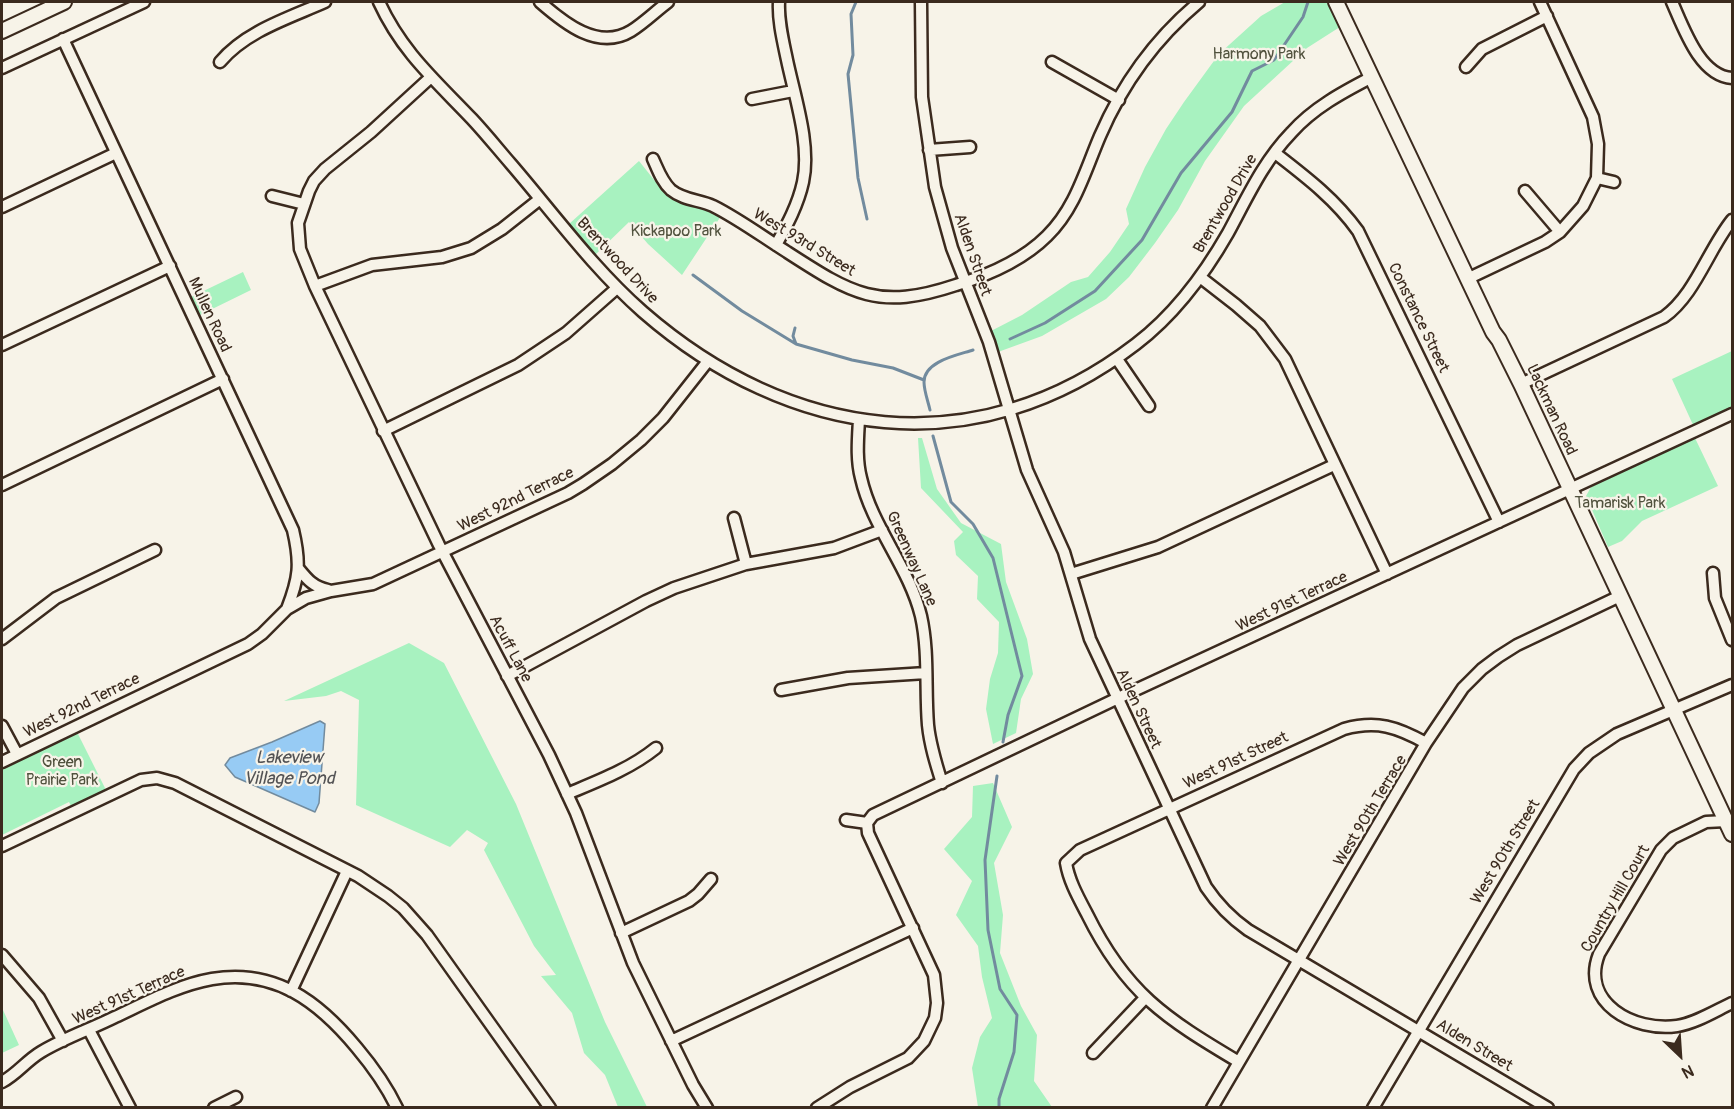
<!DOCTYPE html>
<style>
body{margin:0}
#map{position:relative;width:1734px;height:1109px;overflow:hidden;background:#f7f3e8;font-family:Pangolin,sans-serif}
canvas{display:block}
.frame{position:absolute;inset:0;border:3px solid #3b2a1e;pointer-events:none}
.north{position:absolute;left:1650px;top:1025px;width:60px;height:60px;-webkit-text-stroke:4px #f7f3e8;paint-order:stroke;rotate:155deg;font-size:16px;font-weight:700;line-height:24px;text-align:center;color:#3b2a1e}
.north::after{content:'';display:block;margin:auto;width:21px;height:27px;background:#3b2a1e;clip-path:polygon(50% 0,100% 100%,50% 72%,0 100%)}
</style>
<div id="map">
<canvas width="1734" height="1109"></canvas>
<div class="frame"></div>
<div class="north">N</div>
</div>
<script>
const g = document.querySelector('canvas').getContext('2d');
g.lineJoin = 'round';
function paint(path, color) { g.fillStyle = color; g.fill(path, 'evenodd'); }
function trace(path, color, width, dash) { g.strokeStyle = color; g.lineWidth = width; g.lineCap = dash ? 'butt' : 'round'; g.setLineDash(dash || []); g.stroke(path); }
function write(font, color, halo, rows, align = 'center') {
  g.font = font + ' Pangolin,sans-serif'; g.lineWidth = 4.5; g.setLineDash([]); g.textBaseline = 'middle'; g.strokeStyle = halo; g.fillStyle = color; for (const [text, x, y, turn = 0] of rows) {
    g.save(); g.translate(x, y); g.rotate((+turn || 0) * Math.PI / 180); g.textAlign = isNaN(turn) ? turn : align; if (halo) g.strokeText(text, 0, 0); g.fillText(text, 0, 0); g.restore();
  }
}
const green = new Path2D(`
 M 1285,2 L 1332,2 L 1343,25 L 1307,48 L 1244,106 L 1205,161 L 1178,210 L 1155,243 L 1129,277 L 1106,299 L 1042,336 L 998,352 L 991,331 L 1022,315 L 1071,282 L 1088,277 L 1110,252 L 1129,224 L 1126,209 L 1145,167 L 1166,129 L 1184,102 L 1219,54 L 1261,16 Z
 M 639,161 L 667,196 L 680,203 L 706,208 L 721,216 L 682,275 L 648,244 L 629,222 L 595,255 L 569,224 Z
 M 243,272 L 251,290 L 200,315 L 191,297 Z
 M 1732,351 L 1732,409 L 1694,427 L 1672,379 Z
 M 918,438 L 922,438 L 937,489 L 961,523 L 1001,544 L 1006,582 L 1027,639 L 1033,674 L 1021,699 L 1016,733 L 993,744 L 986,709 L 990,679 L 998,653 L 999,622 L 977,599 L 978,576 L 956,555 L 954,541 L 963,532 L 921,488 Z
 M 1695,438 L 1718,486 L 1642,521 L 1622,541 L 1608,547 L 1586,496 L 1591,487 Z
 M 409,643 L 444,663 L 516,804 L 605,1022 L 647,1107 L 618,1107 L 605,1075 L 584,1053 L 572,1013 L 541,976 L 556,975 L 534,946 L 484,850 L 488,843 L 467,830 L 450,847 L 356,805 L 359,700 L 341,691 L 326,696 L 284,701 Z
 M 77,732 L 107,792 L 72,808 L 69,802 L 2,835 L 2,768 Z
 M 993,783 L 1012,827 L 994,863 L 1003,915 L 1000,953 L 1021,1006 L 1037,1035 L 1034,1081 L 1052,1107 L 978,1107 L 972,1068 L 980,1037 L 992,1018 L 982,977 L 978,946 L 956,915 L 972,881 L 944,849 L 972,817 L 973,786 Z
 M 3,1010 L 19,1045 L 2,1053 L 2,1011 Z`);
const water = new Path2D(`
 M 320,721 L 325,724 L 319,803 L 315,812 L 235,777 L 225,765 L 230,758 L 272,742 Z`);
const stream = new Path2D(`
 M 856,2 L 851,14 L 853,55 L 848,74 L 858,178 L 867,219
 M 693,275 L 742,311 L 796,344 L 852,360 L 893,368 L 924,380
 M 795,328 L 793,336 L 796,344
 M 1010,339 L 1045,323 L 1095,291 L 1142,240 L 1181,173 L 1232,112 L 1252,71 L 1274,60 L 1303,17 L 1308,2
 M 930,410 C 928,401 924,391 924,382 C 924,361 958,355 973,350
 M 933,436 L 951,502 L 973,524 L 993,558 L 1022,676 L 1008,715 L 1003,742
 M 997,776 L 985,860 L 988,930 L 1000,989 L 1017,1015 L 1014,1052 L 999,1099 L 999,1108`);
const minor = new Path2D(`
 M 379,2 C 402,52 435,80 472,119 C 486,134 498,149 511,164 C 554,214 593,268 643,312 C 790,440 976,467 1136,344 C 1174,315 1204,275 1228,233 C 1247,198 1263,162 1291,133 C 1313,108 1343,92 1372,77
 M 540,2 C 564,23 598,51 631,31 C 644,23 656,11 668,2
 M 921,2 L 922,97 L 935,187 L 952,248 L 989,342 L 1027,470 L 1064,552 L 1090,639 L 1206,887 C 1218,905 1231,918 1248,930 L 1548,1108
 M 1672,2 C 1684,29 1700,76 1732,78
 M 63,39 L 293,530 C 301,564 299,578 287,609
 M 220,62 C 246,31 289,18 325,2
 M 1052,62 L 1119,100
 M 1466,67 L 1482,49 L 1547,16
 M 2,68 L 144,2
 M 431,77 L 371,132 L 325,169 L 314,181 L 309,191 L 298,223 L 300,249 L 315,286 L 439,545 L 549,755 L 576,813 L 633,963 L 693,1085 L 707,1108
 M 752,99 L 793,91
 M 929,150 L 970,147
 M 1275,153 C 1306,177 1335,199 1358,231 L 1499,522
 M 653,159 C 658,170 662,182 671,190 C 683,200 700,200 713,206 C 739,219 763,237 787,252 C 852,294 878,311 956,285 C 989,275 1022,261 1047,236 C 1075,209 1085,171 1100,136 C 1122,85 1156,38 1199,2
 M 1597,178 L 1614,182
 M 1525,191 L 1560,232
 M 272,196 L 304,204
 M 2,207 L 116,153
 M 776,245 C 787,225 798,205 803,182 C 811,145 795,98 787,60 C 783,41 778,21 779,2
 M 1200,277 L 1236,305 L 1260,326 L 1285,359 L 1387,574
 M 1467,279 L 1545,242 L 1560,232 L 1583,206 L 1597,178 L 1598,144 L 1593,117 L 1540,2
 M 315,286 L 372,265 L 442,257 L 471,248 L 502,229 L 540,199
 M 2,345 L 170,266
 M 1117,359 L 1149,406
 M 1521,384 L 1664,317 C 1695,295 1708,250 1732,220
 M 859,419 C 858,439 856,459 861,478 C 872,527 909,567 921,616 C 929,652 925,689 928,725 C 930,745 936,764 942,783
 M 383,431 L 518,365 L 566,333 L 617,288
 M 2,485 L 223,379
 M 734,518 L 746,564
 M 298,568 C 307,579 313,587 328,590
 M 1713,573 L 1715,598 L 1732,640
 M 1071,574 L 1158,547 L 1334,465
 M 2,639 L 56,598 L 155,550
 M 507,676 L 646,601 L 674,588 L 746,564 L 834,548 L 882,530
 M 781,690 L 848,678 L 926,673
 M 2,726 L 17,754
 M 2,762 L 248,644 L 262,634 L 287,609 L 306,598 L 331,591 L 373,584 L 568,493 L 583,484 L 612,464 L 641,440 L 663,418 L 708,361
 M 567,794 C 598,781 630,769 656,748
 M 846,820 L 867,823
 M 1726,821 L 1706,822 L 1673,838 L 1661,850 L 1599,954 C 1580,1003 1634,1032 1677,1026 C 1696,1023 1715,1011 1732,1003
 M 867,823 L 873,815 L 1116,699 L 1732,414
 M 2,846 L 141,780 L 157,778 L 175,783 L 358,876 L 388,896 L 403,908 L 427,935 L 550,1108
 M 621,933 L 689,901 L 698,894 L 711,879
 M 2,955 L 39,998 L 63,1041
 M 291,991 L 347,871
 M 89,1030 L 130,1108
 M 671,1041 L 913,928
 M 1093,1053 L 1145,998
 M 1239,1062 C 1165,1018 1126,993 1087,914 C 1078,897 1069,881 1066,863 L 1080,850 L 1344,729 C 1377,720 1397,727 1426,743
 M 2,1082 C 17,1074 26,1061 41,1052 C 64,1038 91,1029 115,1017 C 147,1002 178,985 212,979 C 275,968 319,1002 357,1048 C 373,1067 386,1085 397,1108
 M 214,1108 L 236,1097
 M 817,1108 L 850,1087 L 908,1058 L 924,1041 L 935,1018 L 937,1003 L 934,975 L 868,833 L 867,823
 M 1212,1108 L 1426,743 L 1463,688 L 1482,669 L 1498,657 L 1517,645 L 1620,596
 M 1373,1108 L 1574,769 L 1589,753 L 1617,734 L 1732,685`);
const major = new Path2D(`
 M 1336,2 L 1493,332 L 1499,340 L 1521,384 L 1732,834
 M 2,31 L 64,2`);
const parkNames = [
 ["Harmony Park",1259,55],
 ["Kickapoo Park",676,232],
 ["Tamarisk Park",1620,504],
 ["Green",62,763],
 ["Prairie Park",62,781]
];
const streetNames = [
 ["Brentwood Drive",1226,204,-60],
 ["West 93rd Street",804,243,31],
 ["Alden Street",972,255,71],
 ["Brentwood Drive",617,261,47],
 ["Mullen Road",209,315,65],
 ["Constance Street",1418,318,64],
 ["Lackman Road",1551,410,65],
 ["West 92nd Terrace",516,500,-26],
 ["Greenway Lane",911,559,66],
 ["West 91st Terrace",1292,602,-25],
 ["Acuff Lane",510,649,62],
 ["West 92nd Terrace",82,706,-26],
 ["Alden Street",1138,709,65],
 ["West 91st Street",1236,761,-25],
 ["West 90th Terrace",1371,811,-59],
 ["West 90th Street",1506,852,-59],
 ["Country Hill Court",1616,899,-60],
 ["West 91st Terrace",129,996,-24],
 ["Alden Street",1474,1046,31]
];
const waterNames = [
 ["Lakeview",289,758],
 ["Village Pond",289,779]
];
paint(green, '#a8f2c0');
paint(water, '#97cbf4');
trace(water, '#728b9e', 1.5);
trace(stream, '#728b9e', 3);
trace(minor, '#3b2a1e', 15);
trace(major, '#3b2a1e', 18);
trace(minor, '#f7f3e8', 10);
trace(major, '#f7f3e8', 14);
write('16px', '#51523e', '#f7f3e8', parkNames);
write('16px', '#3b2a1e', '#f7f3e8', streetNames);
write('italic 18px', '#525254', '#f7f3e8', waterNames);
</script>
